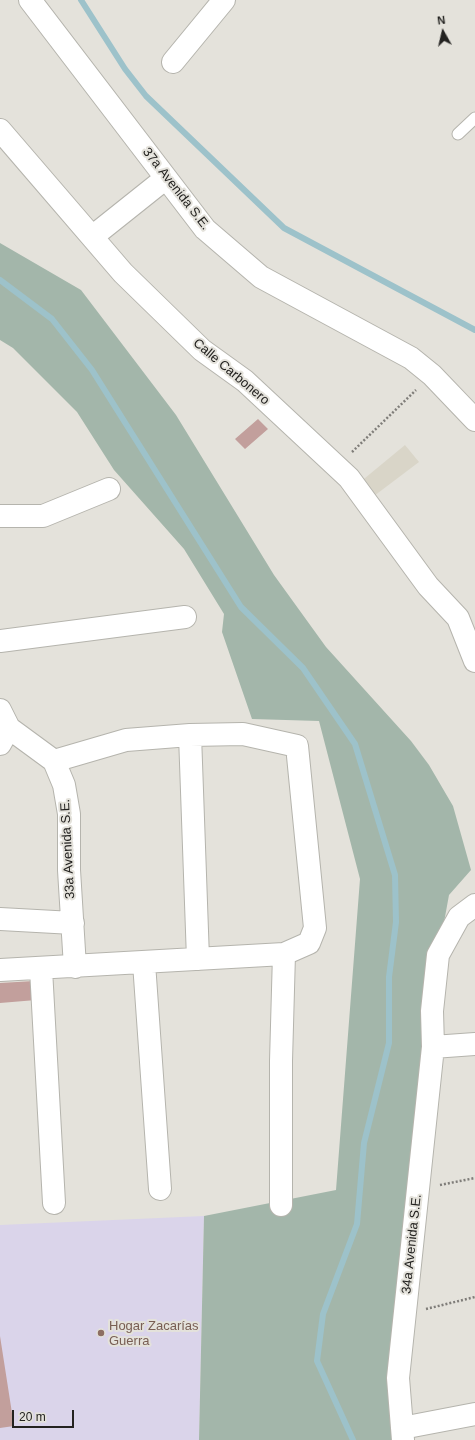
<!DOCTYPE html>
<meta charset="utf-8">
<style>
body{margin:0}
#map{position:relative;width:475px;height:1440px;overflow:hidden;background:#e4e2db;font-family:Arial,sans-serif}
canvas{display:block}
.north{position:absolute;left:423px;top:12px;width:40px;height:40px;-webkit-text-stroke:3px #e4e2db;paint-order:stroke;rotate:352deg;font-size:11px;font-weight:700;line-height:16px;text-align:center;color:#232220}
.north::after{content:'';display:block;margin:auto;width:14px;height:18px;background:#232220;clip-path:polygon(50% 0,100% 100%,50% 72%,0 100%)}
.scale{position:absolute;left:12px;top:1410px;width:62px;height:18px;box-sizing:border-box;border:2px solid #232220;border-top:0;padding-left:5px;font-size:12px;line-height:14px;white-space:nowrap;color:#232220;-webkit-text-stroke:3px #e4e2db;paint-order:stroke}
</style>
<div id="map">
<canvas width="475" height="1440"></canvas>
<div class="north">N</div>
<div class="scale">20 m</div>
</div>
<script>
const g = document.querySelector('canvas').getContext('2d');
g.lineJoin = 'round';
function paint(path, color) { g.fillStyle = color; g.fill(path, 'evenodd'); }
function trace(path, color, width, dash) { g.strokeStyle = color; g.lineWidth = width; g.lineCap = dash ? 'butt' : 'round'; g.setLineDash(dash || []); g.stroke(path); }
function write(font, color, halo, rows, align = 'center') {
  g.font = font + ' Arial,sans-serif'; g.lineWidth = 4; g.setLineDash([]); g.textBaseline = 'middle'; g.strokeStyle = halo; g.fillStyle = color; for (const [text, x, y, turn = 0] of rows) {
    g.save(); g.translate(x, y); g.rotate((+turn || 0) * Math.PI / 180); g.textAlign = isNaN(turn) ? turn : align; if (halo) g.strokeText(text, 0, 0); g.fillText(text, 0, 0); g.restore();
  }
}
const built = new Path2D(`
 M 405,445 L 419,462 L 370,499 L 359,483 Z`);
const education = new Path2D(`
 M 204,1216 L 199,1440 L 0,1440 L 0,1225 Z`);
const green = new Path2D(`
 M 0,243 L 81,290 L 176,415 L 274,575 L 326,647 L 411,741 L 429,765 L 453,806 L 471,870 L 449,895 L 438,955 L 402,1440 L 199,1440 L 204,1216 L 336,1190 L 360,879 L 319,721 L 252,719 L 222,632 L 224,614 L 184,549 L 114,470 L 77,412 L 13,348 L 0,340 Z`);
const stream = new Path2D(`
 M 81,0 L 125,69 L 146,96 L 284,228 L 475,330
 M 0,280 L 52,319 L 92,370 L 241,607 L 303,668 L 355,744 L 395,875 L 396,922 L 389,977 L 389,1043 L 364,1143 L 357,1224 L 323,1314 L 317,1361 L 353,1440`);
const building = new Path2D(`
 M 258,419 L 268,429 L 245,449 L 235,439 Z
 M 34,981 L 36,1000 L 0,1003 L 0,983 Z
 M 0,1336 L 14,1426 L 0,1428 Z`);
const path = new Path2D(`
 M 352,452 L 416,390
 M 440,1185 L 475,1178
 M 426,1309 L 475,1297`);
const service = new Path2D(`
 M 458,134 L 475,118`);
const minor = new Path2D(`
 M 30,0 L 205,229 L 261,277 L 411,358 L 432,375 L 475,420
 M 173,62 L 224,0
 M 0,130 L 123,273 L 202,350 L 245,381 L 349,478 L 428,586 L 458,618 L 475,661
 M 92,237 L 166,178
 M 0,516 L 43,516 L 109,489
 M 0,641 L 185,617
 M 0,710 L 9,728 L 54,761 L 64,785 L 69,814 L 69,870 L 75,967
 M 190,735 L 198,959
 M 0,744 L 9,728
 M 0,919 L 73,923
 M 144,963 L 160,1189
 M 41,969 L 54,1203
 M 0,970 L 284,954 L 309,943 L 315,928 L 297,746 L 243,734 L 190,735 L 126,740 L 54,761
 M 433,1047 L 475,1044
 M 281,1205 L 281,1061 L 284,954
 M 402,1428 L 475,1414
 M 403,1440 L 398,1378 L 433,1047 L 432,1011 L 438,955 L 459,917 L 475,905`);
const markers = [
 [101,1333,4,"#8d6e63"]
];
const streetNames = [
 ["37a Avenida S.E.",176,189,52],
 ["Calle Carbonero",231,372,40],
 ["33a Avenida S.E.",68,849,-93],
 ["34a Avenida S.E.",412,1244,-84]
];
const educationNames = [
 ["Hogar Zacarías",109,1326],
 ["Guerra",109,1341]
];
paint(built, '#d9d5c8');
paint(education, '#dad4ea');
paint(green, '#a3b6aa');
trace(stream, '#9dc2ca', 6);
paint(building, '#c29f9c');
trace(service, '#b5b4ad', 13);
trace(minor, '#b5b4ad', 24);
trace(path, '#7f7d79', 2.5, [2, 2]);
trace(service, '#fff', 11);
trace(minor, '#fff', 22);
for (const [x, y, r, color] of markers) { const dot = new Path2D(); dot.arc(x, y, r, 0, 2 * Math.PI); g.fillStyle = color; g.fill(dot); trace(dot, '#e4e2db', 1.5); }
write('13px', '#232220', '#e4e2db', streetNames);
write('13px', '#785e54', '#e4e2db', educationNames, 'left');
</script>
